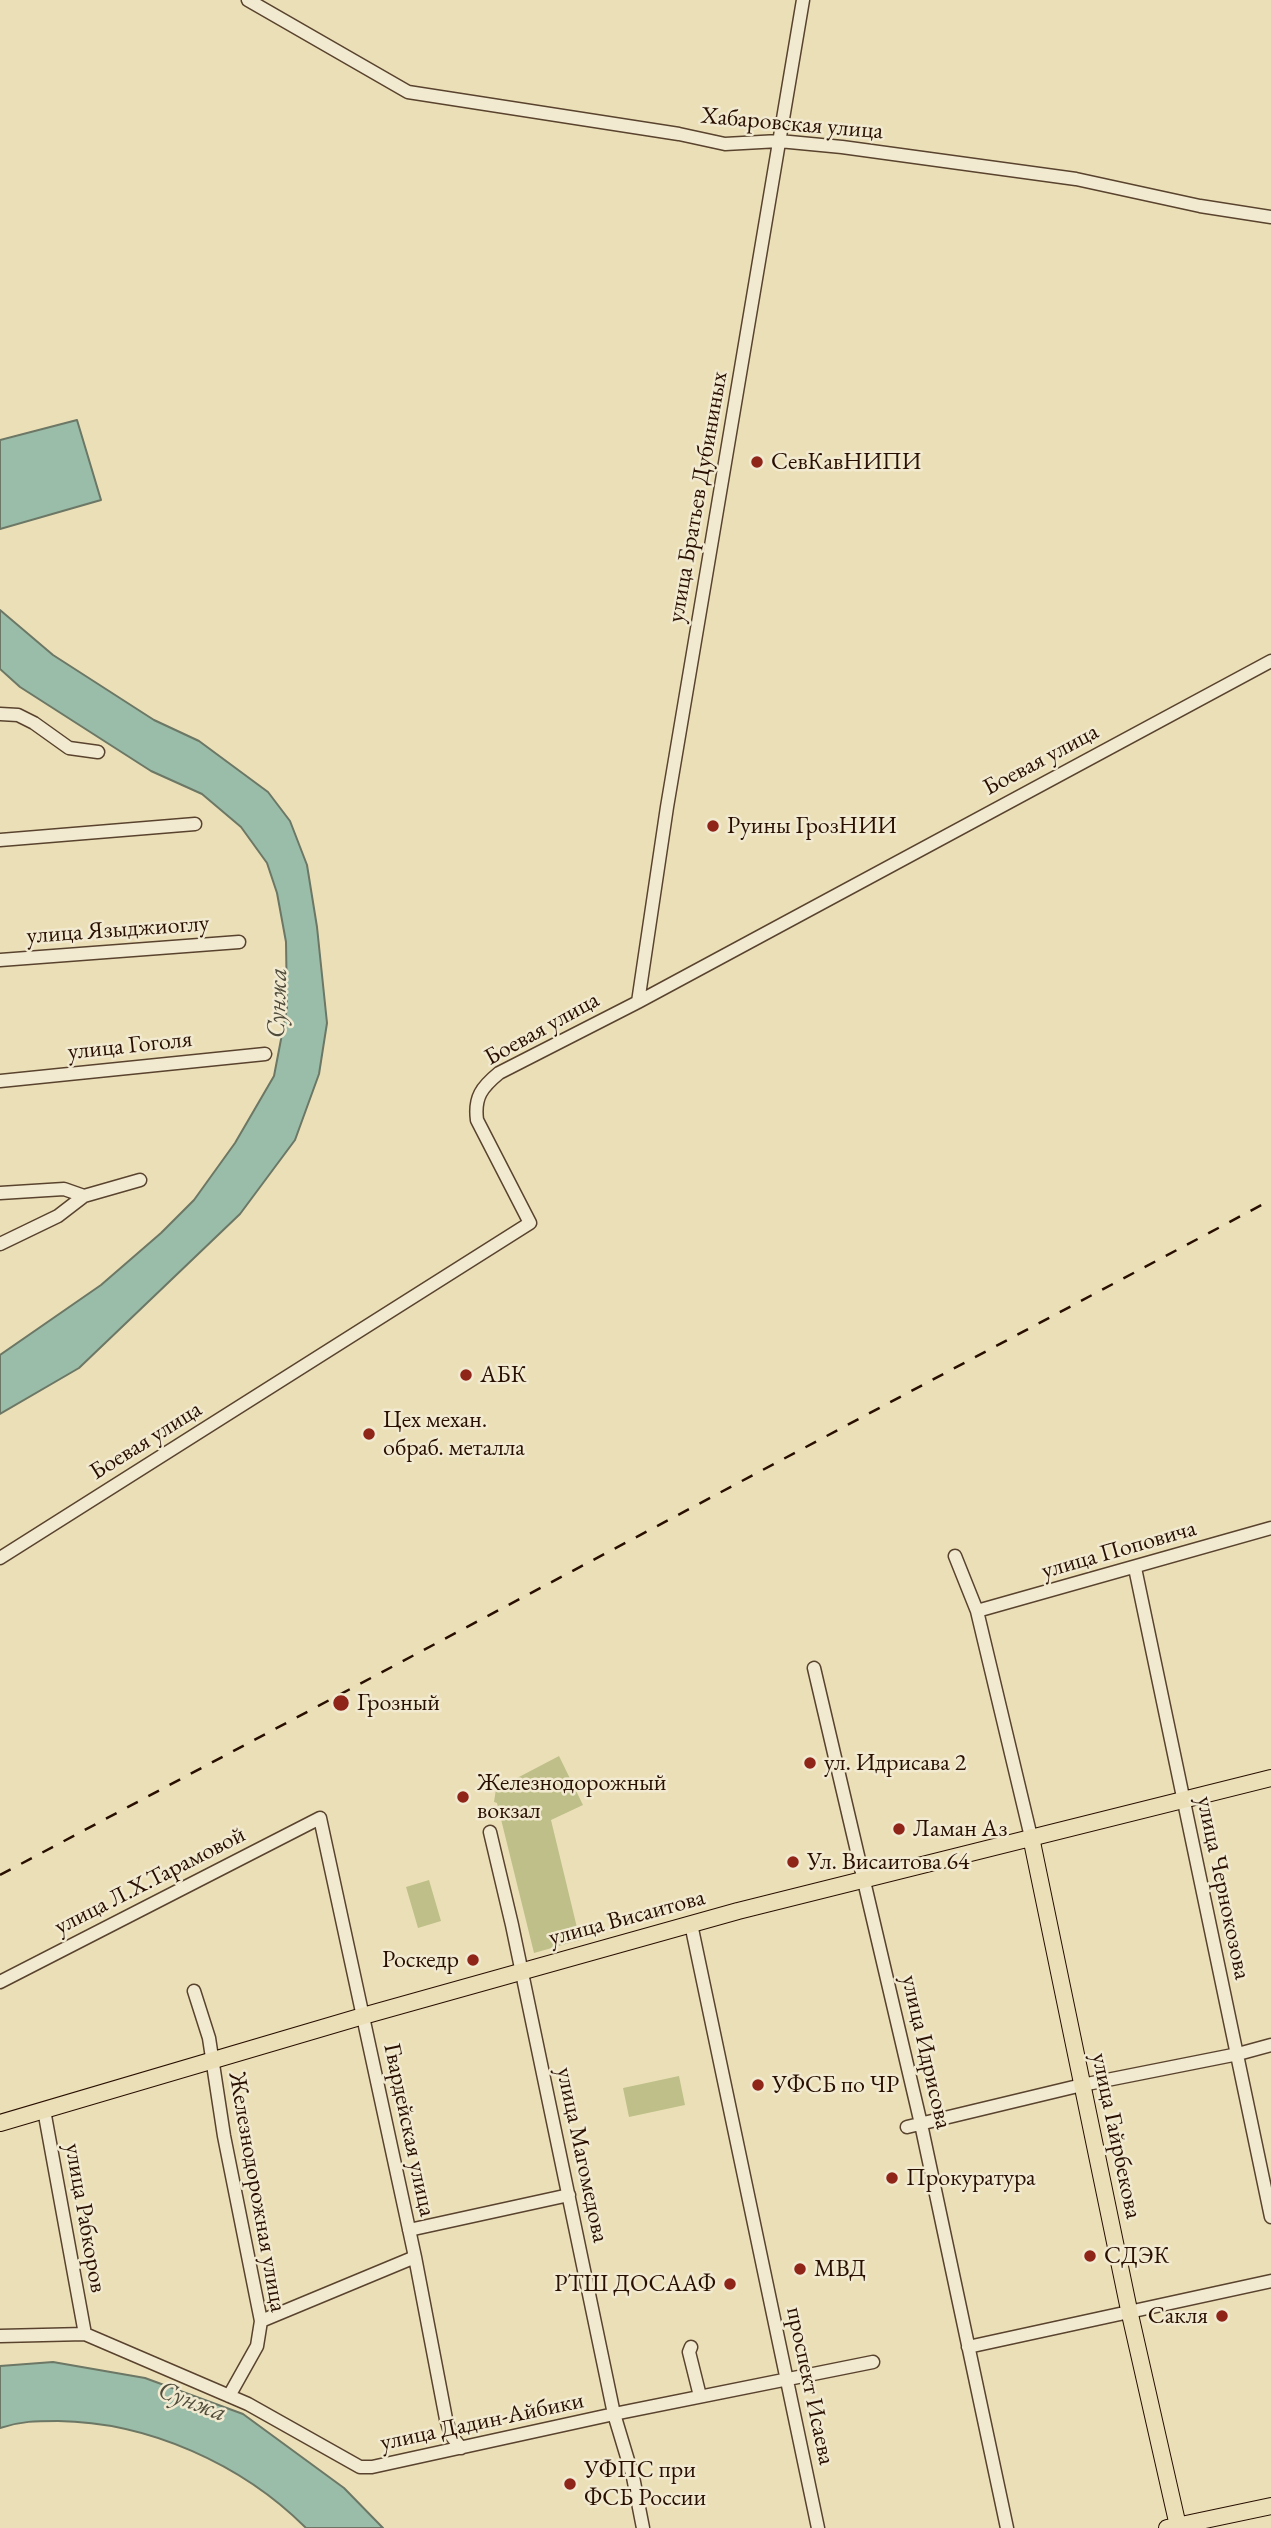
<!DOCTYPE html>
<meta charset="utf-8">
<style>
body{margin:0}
canvas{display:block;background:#ebdfb7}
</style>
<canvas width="1271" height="2528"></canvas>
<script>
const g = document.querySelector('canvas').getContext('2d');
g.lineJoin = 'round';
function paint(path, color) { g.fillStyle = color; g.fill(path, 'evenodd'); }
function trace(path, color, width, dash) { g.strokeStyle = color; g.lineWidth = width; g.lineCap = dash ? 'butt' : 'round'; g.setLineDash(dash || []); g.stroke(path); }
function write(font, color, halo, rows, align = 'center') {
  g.font = font + ' "EB Garamond",serif'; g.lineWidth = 5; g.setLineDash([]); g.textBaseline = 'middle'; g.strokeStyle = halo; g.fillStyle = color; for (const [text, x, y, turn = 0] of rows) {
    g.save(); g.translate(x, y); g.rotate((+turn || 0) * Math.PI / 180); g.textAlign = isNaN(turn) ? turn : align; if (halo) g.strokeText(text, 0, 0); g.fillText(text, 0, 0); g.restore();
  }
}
const green = new Path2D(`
 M 559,1756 L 583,1805 L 551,1820 L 580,1940 L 534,1953 L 497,1803 L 494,1802 L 496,1789 Z
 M 429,1880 L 441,1921 L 418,1928 L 406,1887 Z
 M 679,2076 L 685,2105 L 629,2117 L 623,2088 Z`);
const water = new Path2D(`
 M 77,420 L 101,500 L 0,529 L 0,440 Z
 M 0,610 L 53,655 L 154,720 L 199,741 L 268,792 L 290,821 L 307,865 L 317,927 L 327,1023 L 319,1074 L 295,1140 L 240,1214 L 79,1368 L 0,1414 L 0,1355 L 101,1285 L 161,1233 L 194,1200 L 235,1143 L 274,1076 L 287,1008 L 286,942 L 277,893 L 267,863 L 241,827 L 202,794 L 151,771 L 20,687 L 0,669 Z
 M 53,2362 L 145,2378 L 243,2414 L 344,2488 L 383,2528 L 306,2528 C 242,2464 148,2422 58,2421 C 36,2421 21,2421 0,2428 L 0,2366 Z`);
const minor = new Path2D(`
 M 248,0 L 408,92 L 679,134 L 725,144 L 779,141 L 842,147 L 1076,179 L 1200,206 L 1271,217
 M 0,714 L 18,715 L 34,723 L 69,748 L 98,752
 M 0,840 L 195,824
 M 0,960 L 239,942
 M 638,1002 L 667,807 L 803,0
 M 0,1081 L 265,1054
 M 0,1193 L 64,1189 L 84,1196
 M 0,1244 L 58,1216 L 84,1196 L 140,1180
 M 955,1556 L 977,1611 L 1031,1837
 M 0,1558 L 530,1223 L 477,1120 C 474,1097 482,1087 499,1073 L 638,1002 L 1271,661
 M 1135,1568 L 1271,2217
 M 977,1611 L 1271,1528
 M 814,1668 L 921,2124 L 1007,2528
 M 490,1832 L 512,1925 L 614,2414 L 633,2477 L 643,2528
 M 691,1924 L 818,2528
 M 0,1982 L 320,1818 L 415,2257 L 446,2419 L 451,2435 L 461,2448
 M 194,1991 L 209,2038 L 224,2136 L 261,2321 L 257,2346 L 229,2396
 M 44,2110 L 85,2334
 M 907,2127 L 1082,2085 L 1238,2054 L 1271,2045
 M 409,2230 L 569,2195
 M 261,2321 L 415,2257
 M 0,2336 L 85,2334 L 248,2404 L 360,2467 L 372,2467 L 614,2414 L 873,2362
 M 691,2347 L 689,2352 L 700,2396
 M 968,2347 L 1271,2281`);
const major = new Path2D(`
 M 1031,1837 L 1129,2310 L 1178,2526
 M 0,2123 L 363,2016 L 738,1911 L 1271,1778
 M 1167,2528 L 1271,2506`);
const rail = new Path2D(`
 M 0,1875 L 1271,1200`);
const markers = [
 [757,462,7,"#8f2418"],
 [713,826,7,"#8f2418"],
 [466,1375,7,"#8f2418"],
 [369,1434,7,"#8f2418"],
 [341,1703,9,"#8f2418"],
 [810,1763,7,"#8f2418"],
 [463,1797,7,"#8f2418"],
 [899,1829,7,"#8f2418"],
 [793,1862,7,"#8f2418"],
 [473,1960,7,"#8f2418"],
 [758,2085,7,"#8f2418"],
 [892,2178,7,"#8f2418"],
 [1090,2256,7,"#8f2418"],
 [800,2269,7,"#8f2418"],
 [730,2284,7,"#8f2418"],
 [1222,2316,7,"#8f2418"],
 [570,2484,7,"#8f2418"]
];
const streetNames = [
 ["Хабаровская улица",792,124,5],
 ["улица Братьев Дубининых",698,497,-80],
 ["Боевая улица",1041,760,-28],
 ["улица Языджиоглу",118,930,-4],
 ["Боевая улица",542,1029,-29],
 ["улица Гоголя",130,1046,-6],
 ["Боевая улица",146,1441,-32],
 ["улица Поповича",1119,1550,-16],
 ["улица Л.Х.Тарамовой",150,1881,-27],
 ["улица Чернокозова",1223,1888,78],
 ["улица Висаитова",627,1918,-15],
 ["улица Идрисова",926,2052,77],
 ["Гвардейская улица",409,2130,78],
 ["улица Гайрбекова",1116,2136,78],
 ["улица Магомедова",582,2155,78],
 ["Железнодорожная улица",257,2192,80],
 ["улица Рабкоров",85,2218,80],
 ["проспект Исаева",810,2386,78],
 ["улица Дадин-Айбики",482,2422,-12]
];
const poiNames = [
 ["СевКавНИПИ",771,462],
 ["Руины ГрозНИИ",727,826],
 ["АБК",480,1375],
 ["Цех механ.",383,1420],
 ["обраб. металла",383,1448],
 ["Грозный",357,1703],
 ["ул. Идрисава 2",824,1763],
 ["Железнодорожный",477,1783],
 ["вокзал",477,1811],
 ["Ламан Аз",913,1829],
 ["Ул. Висаитова 64",807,1862],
 ["Роскедр",459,1960,"right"],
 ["УФСБ по ЧР",772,2085],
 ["Прокуратура",906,2178],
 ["СДЭК",1104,2256],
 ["МВД",814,2269],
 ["РТШ ДОСААФ",716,2284,"right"],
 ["Сакля",1208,2316,"right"],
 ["УФПС при",584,2470],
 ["ФСБ России",584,2498]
];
const waterNames = [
 ["Сунжа",278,1003,-88],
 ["Сунжа",192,2402,21]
];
paint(green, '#bfc089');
paint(water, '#99bda8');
trace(water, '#6c7765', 2);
trace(minor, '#59432e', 15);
trace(major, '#280f00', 18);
trace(minor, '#f2ead0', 12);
trace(major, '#ebdfb7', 16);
trace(rail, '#280f00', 2.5, [12, 12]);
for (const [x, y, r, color] of markers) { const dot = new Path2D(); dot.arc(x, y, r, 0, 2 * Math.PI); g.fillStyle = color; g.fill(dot); trace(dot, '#f2ead0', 2.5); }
write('24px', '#280f00', '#f2ead0', streetNames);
write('24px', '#280f00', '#f2ead0', poiNames, 'left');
write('italic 26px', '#504c3b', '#f2ead0', waterNames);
</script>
